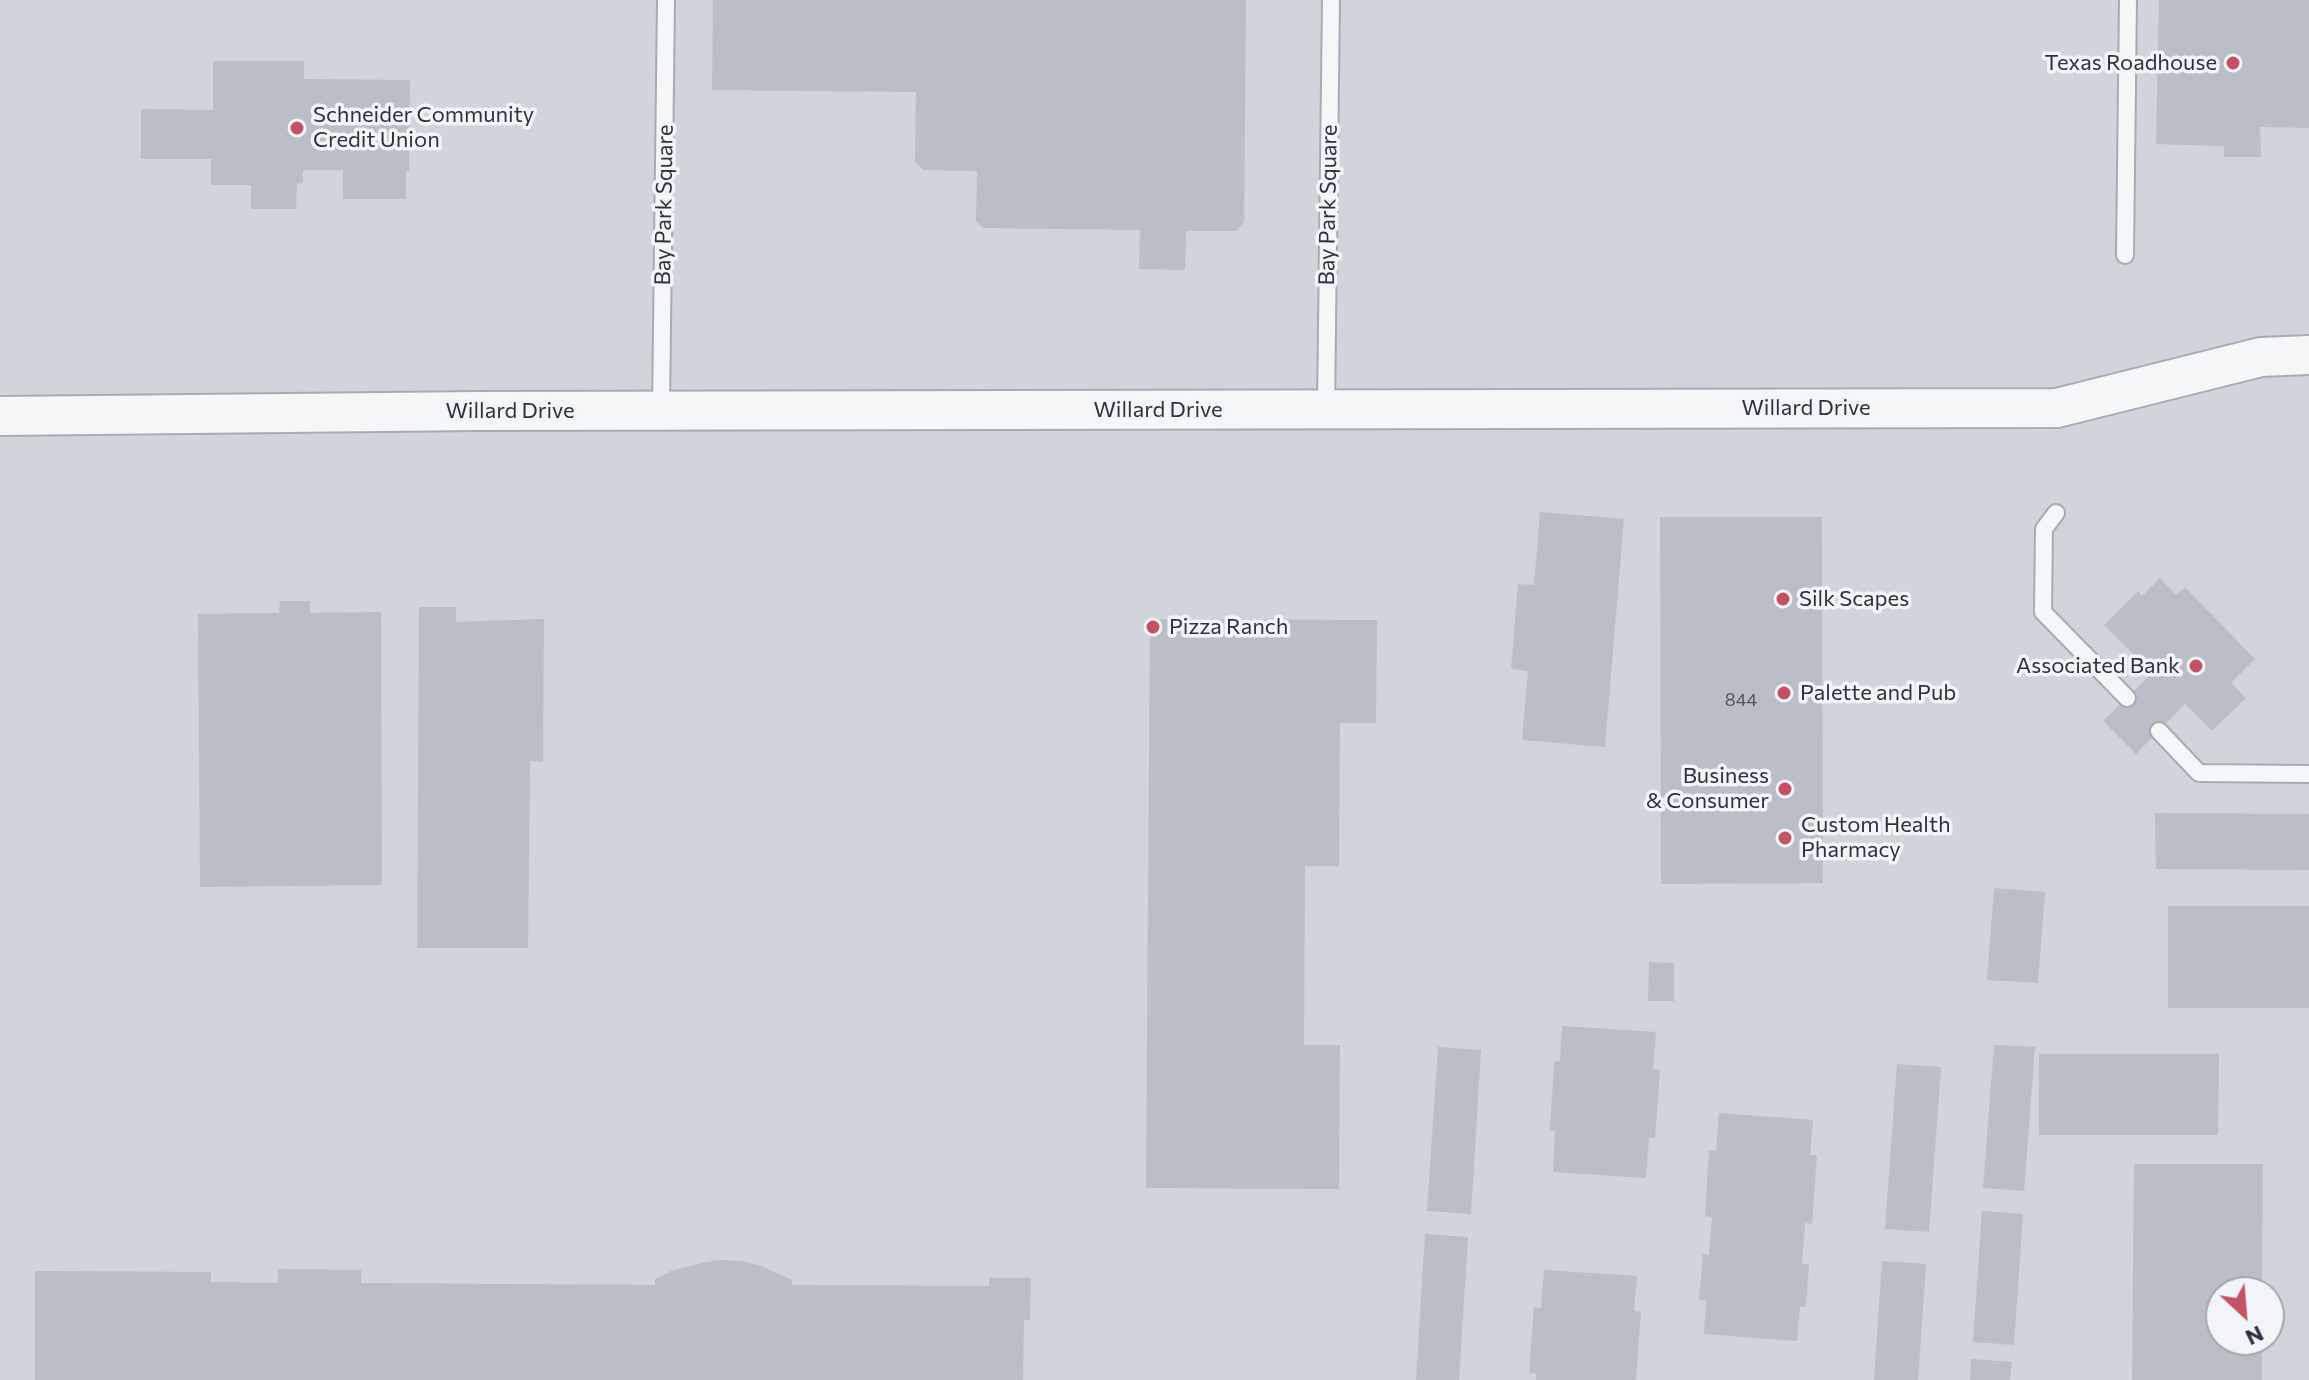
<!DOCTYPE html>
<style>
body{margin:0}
#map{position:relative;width:2309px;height:1380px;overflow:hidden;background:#e2e5e9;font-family:Commissioner,sans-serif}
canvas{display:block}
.north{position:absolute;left:2205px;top:1276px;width:80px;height:80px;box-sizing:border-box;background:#f2f4f7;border:2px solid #a2a7ae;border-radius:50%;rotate:154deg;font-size:22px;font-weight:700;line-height:32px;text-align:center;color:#2b3340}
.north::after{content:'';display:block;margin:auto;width:28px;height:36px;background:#c45264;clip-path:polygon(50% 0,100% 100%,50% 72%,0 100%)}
</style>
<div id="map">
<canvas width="2309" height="1380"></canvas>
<div class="north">N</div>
</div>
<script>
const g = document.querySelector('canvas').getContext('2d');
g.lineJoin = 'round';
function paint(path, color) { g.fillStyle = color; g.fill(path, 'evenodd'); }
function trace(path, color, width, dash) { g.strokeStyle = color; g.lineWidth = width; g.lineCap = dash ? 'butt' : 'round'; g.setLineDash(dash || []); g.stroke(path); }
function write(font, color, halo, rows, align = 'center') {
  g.font = font + ' Commissioner,sans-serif'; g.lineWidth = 7; g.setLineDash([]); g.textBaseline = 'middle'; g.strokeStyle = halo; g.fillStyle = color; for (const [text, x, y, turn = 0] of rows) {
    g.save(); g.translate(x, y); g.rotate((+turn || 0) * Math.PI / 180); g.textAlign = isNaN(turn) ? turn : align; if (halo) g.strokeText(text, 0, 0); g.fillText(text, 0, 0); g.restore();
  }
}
const built = new Path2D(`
 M 0,0 L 2309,0 L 2309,1380 L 0,1380 ZM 2221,1292 L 2269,1292 L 2269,1340 L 2221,1340 Z`);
const building = new Path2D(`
 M 713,0 L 1246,0 L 1244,222 L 1236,231 L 1186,231 L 1185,270 L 1139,269 L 1140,230 L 983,228 L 976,221 L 977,171 L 924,170 L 915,162 L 916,92 L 712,90 Z
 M 2159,0 L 2309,0 L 2309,128 L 2260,127 L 2261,157 L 2224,157 L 2224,146 L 2156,144 Z
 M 213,61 L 304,61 L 304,79 L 410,80 L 409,171 L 406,171 L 406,199 L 343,199 L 343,170 L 303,170 L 303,183 L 297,184 L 296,209 L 251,209 L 251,185 L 211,185 L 211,159 L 141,159 L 141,109 L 213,110 Z
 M 1540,512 L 1624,519 L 1605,747 L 1522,740 L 1528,671 L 1511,669 L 1518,584 L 1534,585 Z
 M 1660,517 L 1822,517 L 1823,883 L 1661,884 Z
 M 2160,578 L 2176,595 L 2185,587 L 2255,659 L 2231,683 L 2246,698 L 2212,731 L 2185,704 L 2136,754 L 2103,721 L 2152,673 L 2104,625 L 2138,591 L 2142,596 Z
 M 280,601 L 310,601 L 310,613 L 381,612 L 382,885 L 200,887 L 198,614 L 279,613 Z
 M 419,607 L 456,607 L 456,622 L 544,619 L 543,762 L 530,761 L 528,948 L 417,948 Z
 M 1150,619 L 1377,620 L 1376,723 L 1340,723 L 1339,866 L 1305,866 L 1304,1045 L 1340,1045 L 1339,1189 L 1146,1188 Z
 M 2155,813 L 2309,814 L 2309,870 L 2156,869 Z
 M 1994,888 L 2045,892 L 2038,983 L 1987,980 Z
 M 2168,906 L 2309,906 L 2309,1008 L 2168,1008 Z
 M 1649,962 L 1674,963 L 1674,1001 L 1648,1001 Z
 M 1562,1026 L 1656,1032 L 1653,1069 L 1660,1070 L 1655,1138 L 1649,1137 L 1646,1178 L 1553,1172 L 1555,1131 L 1550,1131 L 1554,1062 L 1560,1061 Z
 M 1994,1045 L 2035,1047 L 2024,1191 L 1983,1188 Z
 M 1438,1047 L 1481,1050 L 1471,1214 L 1427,1211 Z
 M 2039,1054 L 2219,1054 L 2218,1135 L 2039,1135 Z
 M 1897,1064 L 1941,1067 L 1929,1232 L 1885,1229 Z
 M 1719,1113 L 1813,1120 L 1810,1155 L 1817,1155 L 1812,1224 L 1805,1223 L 1802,1264 L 1809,1264 L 1806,1307 L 1800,1307 L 1797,1341 L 1704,1334 L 1706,1300 L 1699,1300 L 1703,1254 L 1709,1255 L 1712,1217 L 1705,1216 L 1709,1150 L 1716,1151 Z
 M 2134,1164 L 2263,1164 L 2262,1292 L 2221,1292 L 2221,1340 L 2262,1340 L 2262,1380 L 2132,1380 Z
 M 1982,1211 L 2023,1214 L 2014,1345 L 1973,1342 Z
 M 1425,1234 L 1468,1237 L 1459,1380 L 1416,1380 Z
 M 723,1260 L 742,1261 L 761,1266 L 792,1280 L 792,1285 L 989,1286 L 989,1278 L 1031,1278 L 1030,1320 L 1024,1320 L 1023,1380 L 35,1380 L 35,1271 L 211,1272 L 211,1282 L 278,1283 L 278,1269 L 361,1270 L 361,1283 L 655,1285 L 655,1279 L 671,1271 L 706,1262 Z
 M 1882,1261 L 1926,1264 L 1918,1380 L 1874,1380 Z
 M 1544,1270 L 1637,1276 L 1634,1311 L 1641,1312 L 1636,1380 L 1536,1380 L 1536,1374 L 1529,1373 L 1534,1307 L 1541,1308 Z
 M 1971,1359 L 2012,1362 L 2010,1380 L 1970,1380 Z`);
const service = new Path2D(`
 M 2125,255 L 2128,0
 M 1326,409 L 1331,0
 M 661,410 L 666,0
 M 2056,513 L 2044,529 L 2043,612 L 2127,698
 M 2159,731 L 2199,773 L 2309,774`);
const tertiary = new Path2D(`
 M 0,416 L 478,411 L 2057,408 L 2261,357 L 2309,355`);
const markers = [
 [2233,63,8,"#c45264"],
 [297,128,8,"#c45264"],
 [1783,599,8,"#c45264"],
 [1153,627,8,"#c45264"],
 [2196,666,8,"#c45264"],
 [1784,693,8,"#c45264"],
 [1785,789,8,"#c45264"],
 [1785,838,8,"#c45264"]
];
const numberNames = [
 ["844",1741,700]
];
const poiNames = [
 ["Texas Roadhouse",2217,63,"right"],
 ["Schneider Community",313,115],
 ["Credit Union",313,140],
 ["Silk Scapes",1799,599],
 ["Pizza Ranch",1169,627],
 ["Associated Bank",2180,666,"right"],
 ["Palette and Pub",1800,693],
 ["Business",1769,776,"right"],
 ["& Consumer",1769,801,"right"],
 ["Custom Health",1801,825],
 ["Pharmacy",1801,850]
];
const streetNames = [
 ["Bay Park Square",664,205,-89],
 ["Bay Park Square",1328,205,-89],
 ["Willard Drive",1806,408],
 ["Willard Drive",1158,410],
 ["Willard Drive",510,411]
];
paint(built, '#d0d4db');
paint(building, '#babec6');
trace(service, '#a7acb3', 20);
trace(tertiary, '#a7acb3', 42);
trace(service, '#f4f6f8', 16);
trace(tertiary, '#f4f6f8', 38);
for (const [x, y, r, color] of markers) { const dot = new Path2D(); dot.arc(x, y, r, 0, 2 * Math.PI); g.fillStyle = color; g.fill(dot); trace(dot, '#f2f4f7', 3); }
write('18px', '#4f5662', null, numberNames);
write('22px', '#2b3340', '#f2f4f7', poiNames, 'left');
write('22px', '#2b3340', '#f2f4f7', streetNames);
</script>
